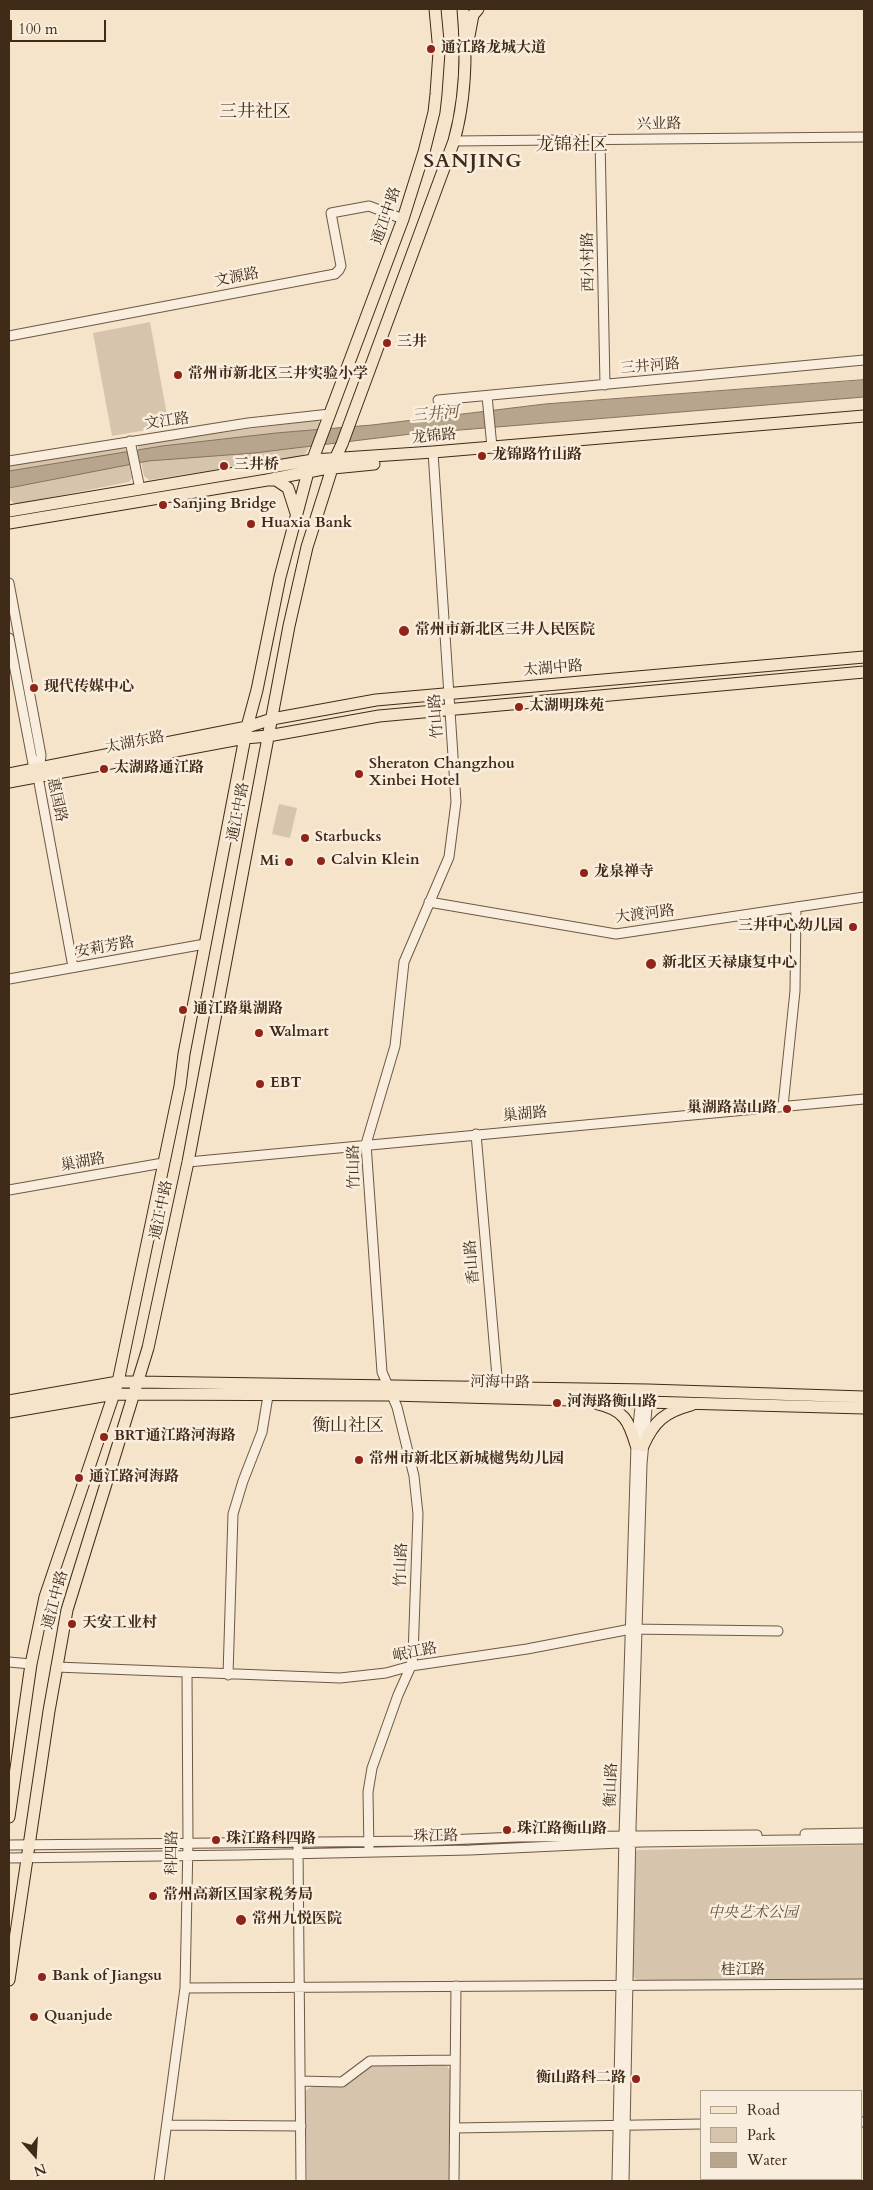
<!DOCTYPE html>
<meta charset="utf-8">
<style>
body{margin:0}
#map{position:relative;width:873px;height:2190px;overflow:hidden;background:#f6e4ca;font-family:Cardo,serif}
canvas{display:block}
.frame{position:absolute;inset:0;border:10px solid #402a18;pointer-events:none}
.legend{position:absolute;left:700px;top:2090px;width:162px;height:90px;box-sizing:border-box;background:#f9eddd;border:1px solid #af9f8e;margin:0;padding:6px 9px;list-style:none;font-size:15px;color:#402a18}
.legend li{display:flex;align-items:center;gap:10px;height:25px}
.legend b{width:25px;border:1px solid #af9f8e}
.north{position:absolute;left:10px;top:2130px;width:50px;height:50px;-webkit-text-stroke:4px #f9eddd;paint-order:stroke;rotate:161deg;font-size:14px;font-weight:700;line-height:20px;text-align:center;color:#402a18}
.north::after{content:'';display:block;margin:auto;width:18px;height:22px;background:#402a18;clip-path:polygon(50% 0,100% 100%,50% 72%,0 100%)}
.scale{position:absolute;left:10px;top:20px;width:96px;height:22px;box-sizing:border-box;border:2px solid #402a18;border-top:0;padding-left:6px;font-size:15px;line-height:18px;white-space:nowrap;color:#402a18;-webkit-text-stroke:4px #f9eddd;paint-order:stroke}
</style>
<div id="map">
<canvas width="873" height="2190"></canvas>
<div class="frame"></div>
<ul class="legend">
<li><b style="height:6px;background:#f6e4ca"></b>Road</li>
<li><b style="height:14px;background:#d7c4ac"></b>Park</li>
<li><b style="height:14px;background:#b8a58d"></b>Water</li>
</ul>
<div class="north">N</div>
<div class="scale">100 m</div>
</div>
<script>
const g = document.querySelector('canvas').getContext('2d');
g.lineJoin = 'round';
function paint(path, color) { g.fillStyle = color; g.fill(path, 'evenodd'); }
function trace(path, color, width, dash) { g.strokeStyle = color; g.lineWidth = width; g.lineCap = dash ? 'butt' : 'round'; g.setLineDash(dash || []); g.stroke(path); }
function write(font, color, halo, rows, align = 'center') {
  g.font = font + ' Cardo,"Noto Serif SC",serif'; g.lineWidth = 5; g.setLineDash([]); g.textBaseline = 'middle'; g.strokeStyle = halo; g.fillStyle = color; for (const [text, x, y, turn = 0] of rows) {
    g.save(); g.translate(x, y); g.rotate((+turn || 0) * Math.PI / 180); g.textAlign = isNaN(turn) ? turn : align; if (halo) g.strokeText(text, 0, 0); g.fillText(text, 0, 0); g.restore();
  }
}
const green = new Path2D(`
 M 150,322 L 169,426 L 112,436 L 93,333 Z
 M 318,420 L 320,423 L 306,453 L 298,457 L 149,480 L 144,476 L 138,446 L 142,443 Z
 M 122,446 L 126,450 L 132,478 L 129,482 L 22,503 L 14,503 L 9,499 L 9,465 Z
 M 279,804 L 297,808 L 290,838 L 272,834 Z
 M 864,1845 L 864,1979 L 638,1981 L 633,1976 L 634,1857 L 637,1850 Z
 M 445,2063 L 452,2073 L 451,2181 L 307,2181 L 305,2091 L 314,2085 L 343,2085 L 371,2064 Z`);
const water = new Path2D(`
 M 864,380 L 864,397 L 411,434 L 254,453 L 148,461 L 9,488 L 9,471 L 162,446 L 276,433 L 372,425 L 545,404 Z`);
const minor = new Path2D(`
 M 600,139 L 605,385
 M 454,141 L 864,137
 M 9,336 L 335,274 L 339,270 L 341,266 L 331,213 L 369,206 L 403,219
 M 487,396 L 492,447
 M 438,400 L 864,360
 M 130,441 L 140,489
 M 9,461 L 248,423 L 330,414
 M 9,583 L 41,755 L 39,774
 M 9,638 L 34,769 L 38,777 L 73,967
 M 429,902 L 616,934 L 864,897
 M 9,979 L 205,944
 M 783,1106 L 795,991 L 796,907
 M 476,1134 L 498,1388
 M 188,1162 L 864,1099
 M 9,1190 L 163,1163
 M 9,1662 L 31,1664
 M 56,1667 L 340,1678 L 386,1673 L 411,1666 L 527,1649 L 631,1629 L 778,1631
 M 228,1675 L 233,1514 L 243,1481 L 262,1432 L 268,1396
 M 805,1834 L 864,1833
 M 9,1845 L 422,1841 L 517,1837 L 757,1835
 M 298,1848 L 301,2181
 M 369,1852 L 368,1792 L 372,1768 L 398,1695 L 411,1666 L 413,1656 L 418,1514 L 414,1476 L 397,1407 L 382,1372 L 366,1144 L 395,1046 L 404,962 L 449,857 L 456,802 L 433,452
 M 9,1858 L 238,1855 L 470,1850 L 641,1842 L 864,1839
 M 185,1988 L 864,1984
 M 300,2081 L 342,2082 L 370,2061 L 455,2060
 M 862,2122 L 864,2122
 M 167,2125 L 301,2126
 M 455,2128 L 702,2124
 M 159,2181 L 185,1988 L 188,1843 L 187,1673
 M 454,2181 L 456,1986
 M 617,2181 L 624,1836 L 636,1445 L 641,1397
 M 624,2181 L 631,1828 L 642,1464 L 648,1397`);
const major = new Path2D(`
 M 469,36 L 473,15 L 478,9
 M 267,480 L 323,469 L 374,464
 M 9,511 L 313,460 L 433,452 L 864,416
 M 9,523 L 267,480 L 276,480 L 288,488 L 296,513
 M 9,774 L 247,727 L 272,719 L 376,700 L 864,657
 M 9,782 L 245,738 L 268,736 L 379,716 L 864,672
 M 9,1401 L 118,1382 L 138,1382 L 648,1390 L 864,1397
 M 598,1404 C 624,1410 629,1421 636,1445
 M 9,1412 L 114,1394 L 391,1395 L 864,1408
 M 643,1446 C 654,1421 665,1412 691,1405
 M 9,1817 L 31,1664 L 45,1597 L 118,1382 L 180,1086 L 184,1054 L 247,727 L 257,690 L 280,577 L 308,472 L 403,219 L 424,152 L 434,112 L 436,94 L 439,52 L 435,9
 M 9,1980 L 49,1711 L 67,1610 L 148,1348 L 188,1162 L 289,626 L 307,547 L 335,459 L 342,444 L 454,141 C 466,98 467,53 463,9`);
const markers = [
 [431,49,5,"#8f2418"],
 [387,343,5,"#8f2418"],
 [178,375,5,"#8f2418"],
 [482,456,5,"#8f2418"],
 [224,466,5,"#8f2418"],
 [163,505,5,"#8f2418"],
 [251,524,5,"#8f2418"],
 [404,631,6,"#8f2418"],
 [34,688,5,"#8f2418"],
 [519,707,5,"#8f2418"],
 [104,769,5,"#8f2418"],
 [359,774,5,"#8f2418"],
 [305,838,5,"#8f2418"],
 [321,861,5,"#8f2418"],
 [289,862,5,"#8f2418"],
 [584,873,5,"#8f2418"],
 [853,927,5,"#8f2418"],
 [651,964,6,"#8f2418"],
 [183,1010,5,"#8f2418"],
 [259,1033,5,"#8f2418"],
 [260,1084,5,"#8f2418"],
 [787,1109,5,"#8f2418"],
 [557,1403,5,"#8f2418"],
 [104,1437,5,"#8f2418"],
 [359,1460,5,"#8f2418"],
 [79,1478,5,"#8f2418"],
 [72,1624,5,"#8f2418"],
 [507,1830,5,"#8f2418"],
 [216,1840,5,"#8f2418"],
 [153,1896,5,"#8f2418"],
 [241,1920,6,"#8f2418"],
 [42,1977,5,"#8f2418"],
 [34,2017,5,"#8f2418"],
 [636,2079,5,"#8f2418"]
];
const poiNames = [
 ["通江路龙城大道",441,49],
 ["三井",397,343],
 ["常州市新北区三井实验小学",188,375],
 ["龙锦路竹山路",492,456],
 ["三井桥",234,466],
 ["Sanjing Bridge",173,505],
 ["Huaxia Bank",261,524],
 ["常州市新北区三井人民医院",415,631],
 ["现代传媒中心",44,688],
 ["太湖明珠苑",529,707],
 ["Sheraton Changzhou",369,765],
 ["Xinbei Hotel",369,782],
 ["太湖路通江路",114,769],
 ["Starbucks",315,838],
 ["Calvin Klein",331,861],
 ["Mi",279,862,"right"],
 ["龙泉禅寺",594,873],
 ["三井中心幼儿园",843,927,"right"],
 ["新北区天禄康复中心",662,964],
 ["通江路巢湖路",193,1010],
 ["Walmart",269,1033],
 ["EBT",270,1084],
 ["巢湖路嵩山路",777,1109,"right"],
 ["河海路衡山路",567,1403],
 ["BRT通江路河海路",114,1437],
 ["常州市新北区新城樾隽幼儿园",369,1460],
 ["通江路河海路",89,1478],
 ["天安工业村",82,1624],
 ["珠江路衡山路",517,1830],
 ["珠江路科四路",226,1840],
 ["常州高新区国家税务局",163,1896],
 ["常州九悦医院",252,1920],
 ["Bank of Jiangsu",52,1977],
 ["Quanjude",44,2017],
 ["衡山路科二路",626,2079,"right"]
];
const streetNames = [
 ["兴业路",659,125,-1],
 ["通江中路",387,216,-71],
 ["西小村路",589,262,-91],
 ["文源路",237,278,-11],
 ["三井河路",650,367,-5],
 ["文江路",167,422,-8],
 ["龙锦路",434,437,-5],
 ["太湖中路",553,669,-5],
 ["竹山路",437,716,-94],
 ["太湖东路",135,743,-11],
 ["惠国路",56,800,78],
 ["通江中路",239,812,-79],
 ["大渡河路",645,915,-7],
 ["安莉芳路",105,948,-10],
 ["巢湖路",525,1115,-5],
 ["巢湖路",83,1163,-10],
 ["竹山路",355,1167,-91],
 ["通江中路",162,1210,-78],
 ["香山路",473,1262,-95],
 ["河海中路",500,1383,1],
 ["竹山路",402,1565,-88],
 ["通江中路",56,1600,-75],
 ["岷江路",415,1653,-11],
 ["衡山路",612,1785,-88],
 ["珠江路",436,1837,-1],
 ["科四路",173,1853,-89],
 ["桂江路",743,1971]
];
const parkNames = [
 ["中央艺术公园",753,1914]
];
const waterNames = [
 ["三井河",435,415,-5]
];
const quarterNames = [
 ["三井社区",255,113],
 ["龙锦社区",572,146],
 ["衡山社区",348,1427]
];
const districtNames = [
 ["SANJING",473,162]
];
paint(green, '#d7c4ac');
paint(water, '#b8a58d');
trace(water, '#88745e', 1);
trace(minor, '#6e5844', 11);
trace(major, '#402a18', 13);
trace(minor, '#f9eddd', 9);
trace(major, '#f6e4ca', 11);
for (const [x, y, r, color] of markers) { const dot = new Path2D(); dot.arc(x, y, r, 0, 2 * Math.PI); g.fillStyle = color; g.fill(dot); trace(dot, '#f9eddd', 2); }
write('bold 15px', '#402a18', '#f9eddd', poiNames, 'left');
write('15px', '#402a18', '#f9eddd', streetNames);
write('italic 15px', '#66503d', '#f9eddd', parkNames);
write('italic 16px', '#644f3b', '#f9eddd', waterNames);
write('18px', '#402a18', '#f9eddd', quarterNames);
g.letterSpacing = '1px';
write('bold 20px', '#402a18', '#f9eddd', districtNames);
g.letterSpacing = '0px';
</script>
